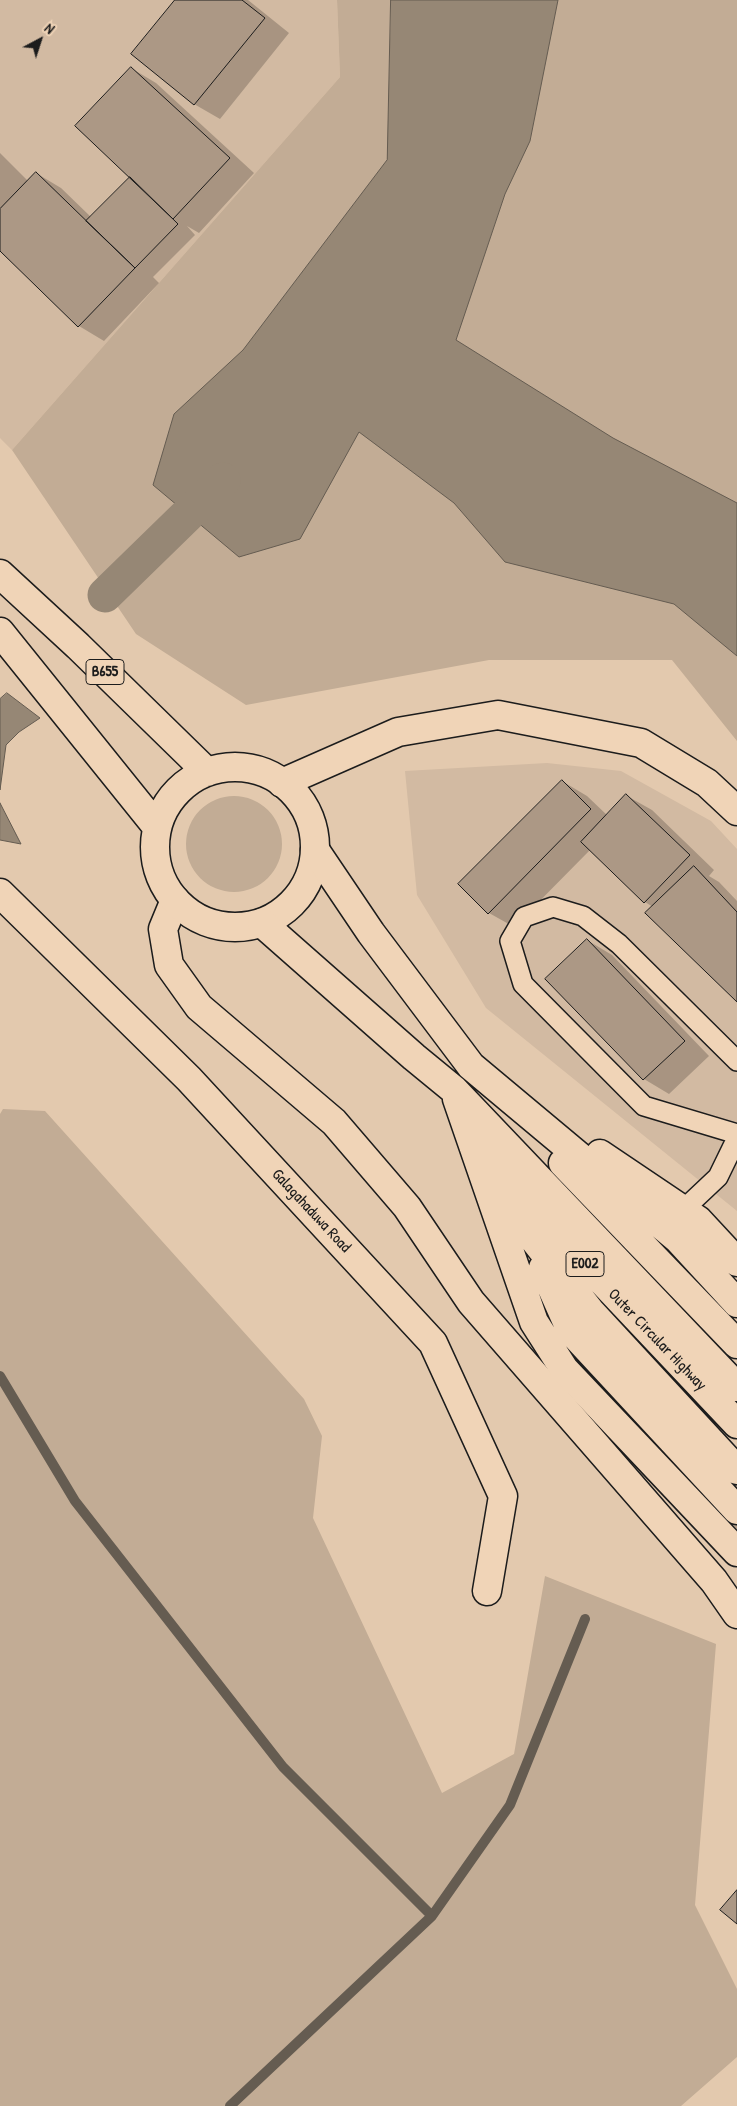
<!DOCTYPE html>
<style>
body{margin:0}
#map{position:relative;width:737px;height:2106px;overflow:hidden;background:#e3c9ae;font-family:"Patrick Hand",sans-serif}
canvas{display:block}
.north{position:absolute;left:15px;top:15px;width:50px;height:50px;-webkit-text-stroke:4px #f0d4b7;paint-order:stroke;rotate:40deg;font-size:14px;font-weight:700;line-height:20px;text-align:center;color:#1c1c1c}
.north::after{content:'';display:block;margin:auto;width:18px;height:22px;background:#1c1c1c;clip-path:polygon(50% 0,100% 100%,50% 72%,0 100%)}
</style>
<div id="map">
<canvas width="737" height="2106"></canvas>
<div class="north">N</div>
</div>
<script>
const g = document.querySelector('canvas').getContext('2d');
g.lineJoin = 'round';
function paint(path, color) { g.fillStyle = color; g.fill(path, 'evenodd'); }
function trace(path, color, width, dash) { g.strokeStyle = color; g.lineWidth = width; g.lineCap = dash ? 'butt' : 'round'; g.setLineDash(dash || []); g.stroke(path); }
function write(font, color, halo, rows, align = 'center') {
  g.font = font + ' "Patrick Hand",sans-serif'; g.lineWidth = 4.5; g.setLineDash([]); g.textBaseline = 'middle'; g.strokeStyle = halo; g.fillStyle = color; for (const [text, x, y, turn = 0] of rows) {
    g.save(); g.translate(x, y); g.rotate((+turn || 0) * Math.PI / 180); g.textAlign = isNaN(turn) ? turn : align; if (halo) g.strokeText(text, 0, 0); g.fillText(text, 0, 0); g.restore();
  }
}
const built = new Path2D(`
 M 0,0 L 337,0 L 340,77 L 12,450 L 0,438 Z
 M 547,763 L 621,771 L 711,821 L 737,849 L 737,1211 L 486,1008 L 417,895 L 405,771 Z`);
const green = new Path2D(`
 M 337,0 L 737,0 L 737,741 L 672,660 L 489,660 L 246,705 L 136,634 L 12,450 L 340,77 Z
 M186 844a48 48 0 1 1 96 0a48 48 0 1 1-96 0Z
 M 3,1109 L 45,1111 L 304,1399 L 322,1436 L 313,1518 L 442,1793 L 514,1754 L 545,1576 L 716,1644 L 695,1905 L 737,1989 L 737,2057 L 681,2106 L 0,2106 L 0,1114 Z`);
const water = new Path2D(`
 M 391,0 L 558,0 L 530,141 L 505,194 L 456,340 L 613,438 L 737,503 L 737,656 L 674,604 L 505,562 L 454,503 L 359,432 L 300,539 L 239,557 L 153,485 L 174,414 L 243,350 L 387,160 Z
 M 7,693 L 40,718 L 19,732 L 6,745 L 0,790 L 0,699 Z
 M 0,803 L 21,844 L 0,840 Z`);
const shadow = new Path2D(`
 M 177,0 L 248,0 L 289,33 L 220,119 L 194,104 Z
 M 131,68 L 156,83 L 254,173 L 199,233 L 187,226 L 195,235 L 153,277 L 159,283 L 104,341 L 79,326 L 0,250 L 0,153 L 28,181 L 36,173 L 61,188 L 92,218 L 130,177 Z
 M 562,781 L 587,796 L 608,816 L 627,796 L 652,810 L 714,870 L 709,876 L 719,882 L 737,901 L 737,1001 L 653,907 L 645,902 L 591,849 L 514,927 L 489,913 Z
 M 587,940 L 612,955 L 709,1056 L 669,1094 L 644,1079 L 547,979 Z
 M 737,1459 L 737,1564 L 684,1507 Z`);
const stream = new Path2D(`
 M 0,1376 L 75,1501 L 283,1767 L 432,1916
 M 230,2106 L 432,1916 L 510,1805 L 585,1619`);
const canal = new Path2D(`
 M 105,595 L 223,480`);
const building = new Path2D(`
 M 175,0 L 242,0 L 265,18 L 194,105 L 131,54 Z
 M 131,67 L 230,158 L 173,219 L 75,126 Z
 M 36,172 L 135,268 L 78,327 L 0,251 L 0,209 Z
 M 130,177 L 178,224 L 135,268 L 86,221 Z
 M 562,780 L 591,809 L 488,914 L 458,884 Z
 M 626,794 L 690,855 L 644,903 L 581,842 Z
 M 694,866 L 737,912 L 737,1002 L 645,913 Z
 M 587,939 L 685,1041 L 643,1080 L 545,979 Z
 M 737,1890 L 737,1924 L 720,1910 Z`);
const lane = new Path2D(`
 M 737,1061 L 619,944 L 583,916 L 553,907 L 524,917 L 510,941 L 523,984 L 644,1106 L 737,1134
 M 683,1210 L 718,1177 L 737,1138`);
const street = new Path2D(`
 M 0,893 L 189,1079 L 433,1343 L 503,1496 L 487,1591`);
const secondary = new Path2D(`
 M 282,783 L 398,732 L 498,715 L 641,743 L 707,783 L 737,811
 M 175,900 L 163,929 L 169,965 L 199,1007 L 334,1122 L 407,1207 L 471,1302 L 714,1581 L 737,1614`);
const primary = new Path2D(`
 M 0,574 L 78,646 L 207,772
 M 0,632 L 157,827
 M155 847a80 80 0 1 1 160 0a80 80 0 1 1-160 0Z`);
const highway = new Path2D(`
 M 315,850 L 371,933 L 471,1066 L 678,1239 L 737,1303
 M 262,923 L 414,1057 L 453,1089 L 737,1387
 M 457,1099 L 534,1322 L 564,1369 L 737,1552
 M 485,1148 L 497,1170 L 737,1424
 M 600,1154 L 698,1220 L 737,1262
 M 563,1163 L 737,1344
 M 510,1197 L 525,1228 L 590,1311 L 737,1470
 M 543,1268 L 571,1331 L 737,1510`);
const shields = [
 [105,672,38],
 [585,1264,38]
];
const shieldNames = [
 ["B655",105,672],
 ["E002",585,1264]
];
const streetNames = [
 ["Galagahaduwa Road",311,1211,47],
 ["Outer Circular Highway",657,1340,46]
];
paint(built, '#d2baa2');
paint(green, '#c2ac95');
paint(water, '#968775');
trace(water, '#655c51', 1);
paint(shadow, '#0003');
trace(stream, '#655c51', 10);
trace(canal, '#968775', 35);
paint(building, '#ac9885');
trace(building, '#1c1c1c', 1);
trace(lane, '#1c1c1c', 22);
trace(street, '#1c1c1c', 31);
trace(secondary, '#1c1c1c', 31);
trace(primary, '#1c1c1c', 31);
trace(highway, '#1c1c1c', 31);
trace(lane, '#f0d4b7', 19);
trace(street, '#f0d4b7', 28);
trace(secondary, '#f0d4b7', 28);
trace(primary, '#f0d4b7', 28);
trace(highway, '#f0d4b7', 28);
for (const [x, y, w] of shields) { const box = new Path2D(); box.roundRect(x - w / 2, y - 12.5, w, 25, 4); g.fillStyle = '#f0d4b7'; g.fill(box); trace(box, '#1c1c1c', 1); }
write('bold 15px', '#1c1c1c', null, shieldNames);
write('16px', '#1c1c1c', '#f0d4b7', streetNames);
</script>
